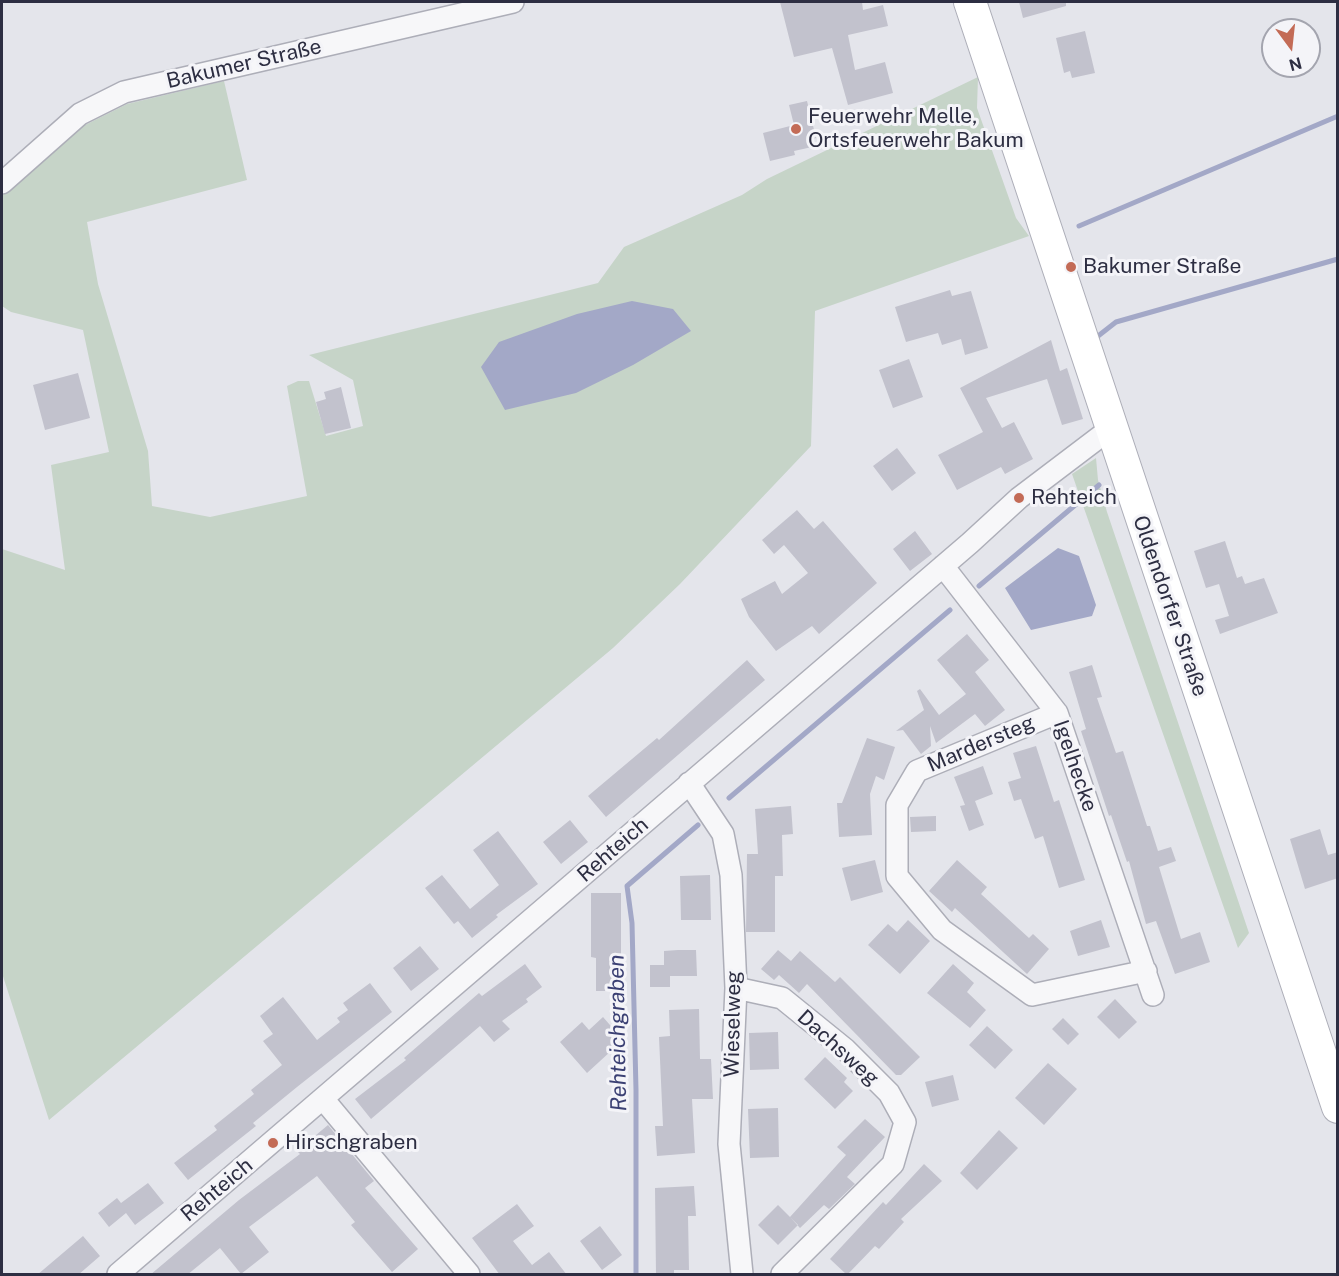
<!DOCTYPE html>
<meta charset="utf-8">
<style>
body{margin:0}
#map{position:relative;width:1339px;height:1276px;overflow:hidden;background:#e4e5eb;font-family:"Public Sans",sans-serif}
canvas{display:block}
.frame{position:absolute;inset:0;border:3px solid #2d2e42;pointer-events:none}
.north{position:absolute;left:1261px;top:18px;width:60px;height:60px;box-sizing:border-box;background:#f4f4f8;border:2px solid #a4a5af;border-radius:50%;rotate:165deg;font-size:16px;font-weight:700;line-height:24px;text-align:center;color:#2d2e42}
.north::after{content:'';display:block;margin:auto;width:21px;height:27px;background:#c36b56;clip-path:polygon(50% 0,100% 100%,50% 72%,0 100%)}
</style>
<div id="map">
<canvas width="1339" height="1276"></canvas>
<div class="frame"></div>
<div class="north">N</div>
</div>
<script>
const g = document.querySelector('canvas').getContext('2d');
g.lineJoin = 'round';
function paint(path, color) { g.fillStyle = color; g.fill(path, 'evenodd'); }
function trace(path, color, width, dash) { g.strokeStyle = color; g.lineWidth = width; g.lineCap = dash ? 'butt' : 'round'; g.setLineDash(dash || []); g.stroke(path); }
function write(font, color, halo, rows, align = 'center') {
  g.font = font + ' "Public Sans",sans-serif'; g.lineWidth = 6; g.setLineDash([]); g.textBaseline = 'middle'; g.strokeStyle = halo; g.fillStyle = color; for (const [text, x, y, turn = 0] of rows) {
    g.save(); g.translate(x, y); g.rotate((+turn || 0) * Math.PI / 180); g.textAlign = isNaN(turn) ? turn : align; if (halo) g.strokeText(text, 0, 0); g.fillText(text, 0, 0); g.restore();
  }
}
const green = new Path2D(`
 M 978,77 L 977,108 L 1016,218 L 1029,236 L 815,311 L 811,446 L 680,584 L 613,648 L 49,1120 L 2,973 L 2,549 L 65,570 L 51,465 L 109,452 L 83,330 L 11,312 L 2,306 L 2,196 L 73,131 L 127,104 L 224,81 L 247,180 L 87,222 L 98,284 L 148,451 L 152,506 L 210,517 L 307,496 L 287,386 L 298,381 L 309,381 L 326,436 L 363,426 L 353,380 L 309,355 L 598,283 L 624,247 L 742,195 L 767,179 Z
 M 1096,458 L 1098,480 L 1107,512 L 1249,933 L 1238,948 L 1072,474 Z`);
const water = new Path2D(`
 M 632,301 L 673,309 L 691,331 L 633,365 L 576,393 L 505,410 L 481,367 L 499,342 L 577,314 Z
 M 1058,548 L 1079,556 L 1096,605 L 1092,616 L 1031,630 L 1005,588 Z`);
const stream = new Path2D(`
 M 1079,226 L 1338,116
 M 1093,340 L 1116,322 L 1338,259
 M 979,586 L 1099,485
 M 729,798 L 950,610
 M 636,1274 L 636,1090 L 632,923 L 627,886 L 698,825`);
const building = new Path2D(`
 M 780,2 L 862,2 L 863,10 L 883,5 L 888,26 L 848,35 L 855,70 L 885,62 L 893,93 L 848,105 L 832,48 L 794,57 Z
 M 1019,2 L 1066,2 L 1066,6 L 1023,18 Z
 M 1085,31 L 1095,73 L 1072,78 L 1070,71 L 1064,73 L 1056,38 Z
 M 807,101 L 816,138 L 810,140 L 812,147 L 794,151 L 795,155 L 770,161 L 763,133 L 794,125 L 789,105 Z
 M 950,290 L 952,296 L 971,291 L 988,348 L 965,355 L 961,339 L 942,345 L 938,333 L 906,342 L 895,307 Z
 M 1051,340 L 1060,371 L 1067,368 L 1083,419 L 1062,425 L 1047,379 L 986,398 L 1002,428 L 1014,422 L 1033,459 L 1005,474 L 1001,467 L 957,490 L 938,455 L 983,432 L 960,388 Z
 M 909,359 L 923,397 L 893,408 L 879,370 Z
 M 78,373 L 90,418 L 45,430 L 33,385 Z
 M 341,387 L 351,428 L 325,434 L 316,402 L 326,399 L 324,392 Z
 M 897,448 L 916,473 L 892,491 L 873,466 Z
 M 797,510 L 814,529 L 823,521 L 877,583 L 819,634 L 812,626 L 776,651 L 749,617 L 741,599 L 775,581 L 782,594 L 808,573 L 784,545 L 774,554 L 762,540 Z
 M 915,531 L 932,554 L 910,571 L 893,549 Z
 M 1225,541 L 1237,578 L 1242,576 L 1245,584 L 1264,578 L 1278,613 L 1220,634 L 1215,620 L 1229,616 L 1219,584 L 1206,588 L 1194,551 Z
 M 967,634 L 989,660 L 975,672 L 1005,710 L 985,726 L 975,714 L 936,743 L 930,726 L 931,746 L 921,754 L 903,730 L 896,731 L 924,710 L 917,691 L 920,689 L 939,715 L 966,694 L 937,660 Z
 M 747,660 L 765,680 L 606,817 L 588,796 L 657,738 L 659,740 Z
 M 1092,665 L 1102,697 L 1097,698 L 1116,753 L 1123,751 L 1147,826 L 1150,826 L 1158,851 L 1171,847 L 1176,861 L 1159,867 L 1181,939 L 1200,932 L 1210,962 L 1175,974 L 1156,921 L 1146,924 L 1129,861 L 1127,862 L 1111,815 L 1109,816 L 1081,731 L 1086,729 L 1069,672 Z
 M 867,738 L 895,747 L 884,780 L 876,776 L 870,794 L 872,835 L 839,837 L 837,803 L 842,803 Z
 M 1036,746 L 1054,802 L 1059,800 L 1085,880 L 1059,888 L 1043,836 L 1035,839 L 1021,799 L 1014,801 L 1008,782 L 1021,778 L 1013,753 Z
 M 983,766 L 993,794 L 975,801 L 984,825 L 969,831 L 960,806 L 965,805 L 954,777 Z
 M 791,806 L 793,834 L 782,835 L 783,876 L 775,876 L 775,932 L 746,932 L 747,854 L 758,854 L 755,809 Z
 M 936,816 L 936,831 L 911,832 L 910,817 Z
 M 570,820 L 588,842 L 561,864 L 543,842 Z
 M 1320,829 L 1328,855 L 1338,852 L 1338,878 L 1305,889 L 1290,839 Z
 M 498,831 L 538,884 L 496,915 L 498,917 L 472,938 L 458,921 L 454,924 L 425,888 L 442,875 L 470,909 L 499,885 L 473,850 Z
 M 875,860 L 883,892 L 851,901 L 842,868 Z
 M 957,860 L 987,887 L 981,894 L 1029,938 L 1033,934 L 1049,949 L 1027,974 L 955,908 L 952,912 L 929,891 Z
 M 710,875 L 711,920 L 681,920 L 680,876 Z
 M 591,893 L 621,893 L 621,991 L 596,991 L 596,958 L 591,957 Z
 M 908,920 L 930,941 L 900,974 L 868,945 L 888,924 L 897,932 Z
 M 1101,920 L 1110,947 L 1078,956 L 1070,931 Z
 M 420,946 L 439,969 L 411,991 L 393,968 Z
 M 678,950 L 696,950 L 697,976 L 670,976 L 670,987 L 650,987 L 650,965 L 664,965 L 664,951 Z
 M 778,950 L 791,961 L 800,951 L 835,982 L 840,977 L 920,1057 L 901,1075 L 896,1075 L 807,984 L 799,993 L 779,975 L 774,980 L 761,969 Z
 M 525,964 L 542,987 L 526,999 L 528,1002 L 502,1021 L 510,1029 L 494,1042 L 480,1026 L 371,1119 L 355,1099 L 406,1060 L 404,1058 L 479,993 L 482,996 Z
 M 953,964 L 974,983 L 967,992 L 986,1010 L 970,1028 L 927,993 Z
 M 370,983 L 392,1012 L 297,1087 L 253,1123 L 256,1126 L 188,1180 L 174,1163 L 217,1130 L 214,1126 L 254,1094 L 251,1090 L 282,1065 L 263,1041 L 273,1034 L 260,1016 L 283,997 L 317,1040 L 340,1022 L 337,1018 L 348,1010 L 343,1003 Z
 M 1115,999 L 1137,1022 L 1119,1039 L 1097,1017 Z
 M 699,1009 L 700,1059 L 711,1059 L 713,1099 L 692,1099 L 695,1153 L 657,1156 L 655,1126 L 663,1126 L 659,1037 L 670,1036 L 669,1010 Z
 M 603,1017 L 623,1040 L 587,1073 L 560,1042 L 582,1022 L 589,1030 Z
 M 1063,1018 L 1079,1034 L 1068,1045 L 1052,1029 Z
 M 987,1026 L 1013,1050 L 995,1069 L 969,1045 Z
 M 778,1032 L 779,1069 L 750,1070 L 749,1033 Z
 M 825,1057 L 847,1078 L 844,1082 L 853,1091 L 835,1109 L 804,1079 Z
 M 1048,1063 L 1077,1089 L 1044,1125 L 1015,1098 Z
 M 953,1075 L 959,1100 L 932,1107 L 925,1082 Z
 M 778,1108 L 779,1157 L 750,1158 L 748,1109 Z
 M 865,1119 L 885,1137 L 847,1177 L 855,1184 L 829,1209 L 824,1205 L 800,1228 L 790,1217 L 846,1155 L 837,1147 Z
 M 328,1125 L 374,1181 L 365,1188 L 418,1249 L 392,1272 L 351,1225 L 355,1222 L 317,1176 L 249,1227 L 269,1252 L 241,1274 L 220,1248 L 187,1275 L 150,1275 L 239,1200 L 300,1154 L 297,1151 Z
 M 999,1130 L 1018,1148 L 977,1190 L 960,1173 Z
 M 924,1164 L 942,1181 L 901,1219 L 904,1222 L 879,1249 L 875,1246 L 847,1275 L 830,1259 L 883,1202 L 886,1205 Z
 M 148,1183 L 164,1203 L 135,1225 L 126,1213 L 109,1227 L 98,1213 L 117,1198 L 121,1203 Z
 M 694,1186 L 696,1216 L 688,1216 L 689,1270 L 674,1270 L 674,1275 L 656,1275 L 655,1188 Z
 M 517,1204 L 534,1226 L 513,1241 L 532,1265 L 549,1252 L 567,1275 L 500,1275 L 472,1238 Z
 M 778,1205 L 798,1225 L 778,1245 L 758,1225 Z
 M 600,1226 L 622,1255 L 602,1270 L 580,1241 Z
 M 83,1236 L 100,1256 L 78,1275 L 37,1275 Z`);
const minor = new Path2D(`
 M 2,183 L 80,114 L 124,92 L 513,2
 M 943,566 L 1057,713 L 1153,995
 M 1057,713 L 917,771 L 897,805 L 897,876 L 942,930 L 1032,995 L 1146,971
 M 689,783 L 723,834 L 731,875 L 736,988 L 729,1144 L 742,1274
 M 736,988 L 782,998 L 845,1049 L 889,1093 L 905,1122 L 893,1164 L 782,1274
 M 324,1100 L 469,1274
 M 118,1274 L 970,543 L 1019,498 L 1110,429`);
const secondary = new Path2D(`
 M 970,2 L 1338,1107`);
const markers = [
 [796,129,6,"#c36b56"],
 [1071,267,6,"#c36b56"],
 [1019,498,6,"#c36b56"],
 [273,1143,6,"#c36b56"]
];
const streetNames = [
 ["Bakumer Straße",244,64,-13],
 ["Oldendorfer Straße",1170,606,71],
 ["Mardersteg",981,744,-23],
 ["Igelhecke",1075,766,71],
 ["Rehteich",613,850,-41],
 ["Wieselweg",733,1024,-89],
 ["Dachsweg",838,1048,42],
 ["Rehteich",217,1190,-40]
];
const poiNames = [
 ["Feuerwehr Melle,",808,117],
 ["Ortsfeuerwehr Bakum",808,141],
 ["Bakumer Straße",1083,267],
 ["Rehteich",1031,498],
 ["Hirschgraben",285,1143]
];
const waterNames = [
 ["Rehteichgraben",618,1033,-91]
];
paint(green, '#c6d4c8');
paint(water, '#a3a8c7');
trace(stream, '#a3a8c7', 5);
paint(building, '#c2c2cd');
trace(minor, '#adaeb8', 24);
trace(secondary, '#adaeb8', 34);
trace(minor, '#f7f7f9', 21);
trace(secondary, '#fff', 32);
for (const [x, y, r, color] of markers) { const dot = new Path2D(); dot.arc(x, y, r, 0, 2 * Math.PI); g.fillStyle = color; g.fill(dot); trace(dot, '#f4f4f8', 2); }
write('21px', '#2d2e42', '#f4f4f8', streetNames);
write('21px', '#2d2e42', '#f4f4f8', poiNames, 'left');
write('italic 22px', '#3b4073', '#f4f4f8', waterNames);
</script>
